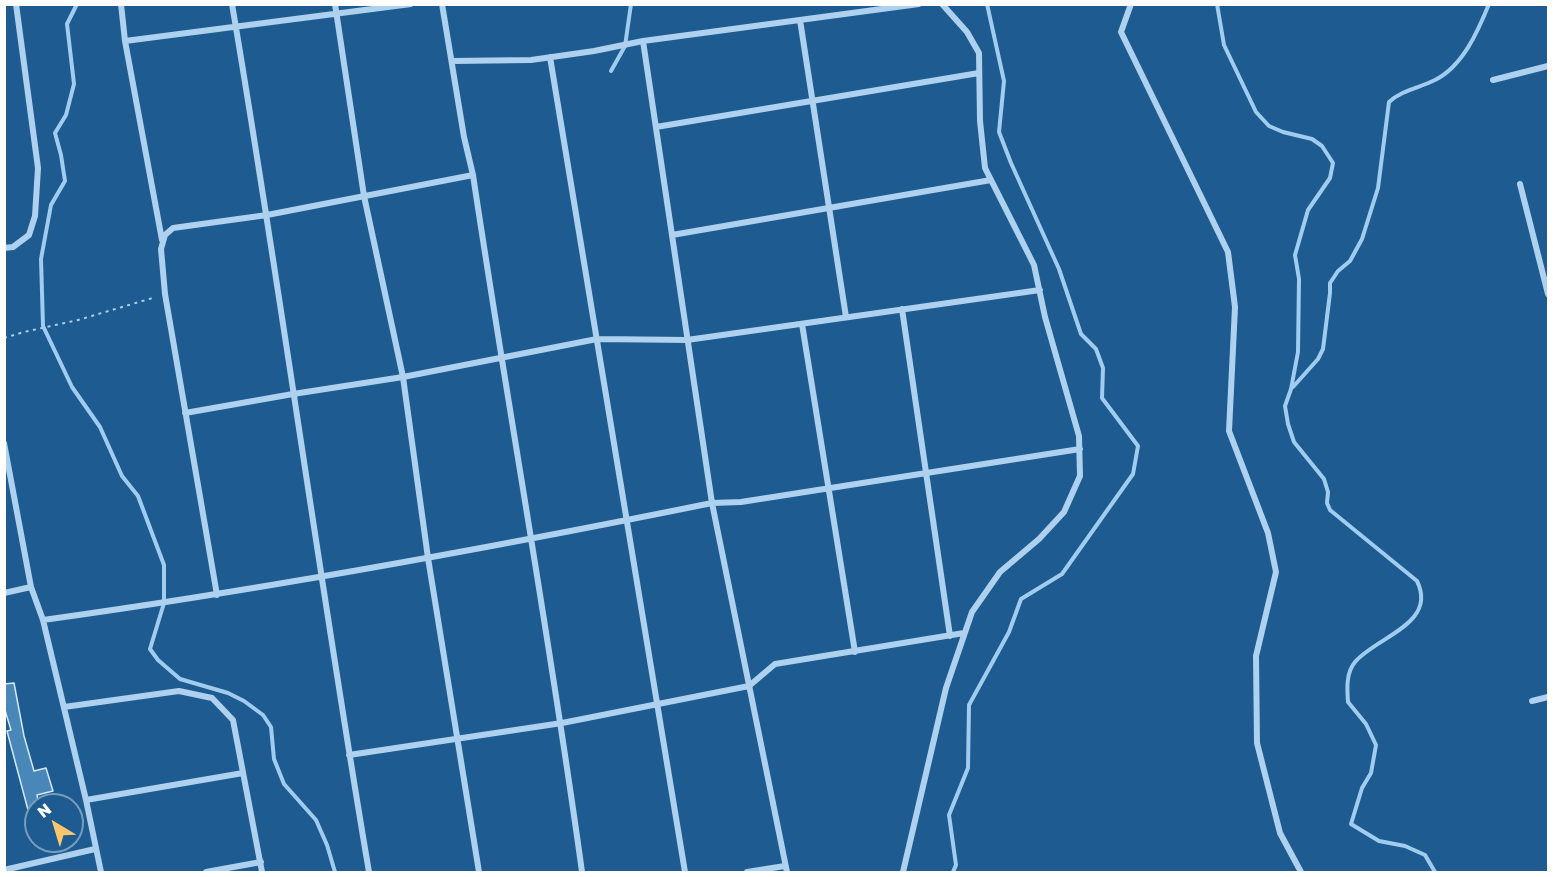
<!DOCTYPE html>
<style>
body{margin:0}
#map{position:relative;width:1553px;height:877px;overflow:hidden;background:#1d5b90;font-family:"Golos Text",sans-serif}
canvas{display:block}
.frame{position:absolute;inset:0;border:6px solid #fff;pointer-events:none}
.north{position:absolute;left:24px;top:793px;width:60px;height:60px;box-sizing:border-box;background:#1d5b90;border:2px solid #779dbc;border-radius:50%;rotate:322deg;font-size:16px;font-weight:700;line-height:24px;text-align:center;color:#fff}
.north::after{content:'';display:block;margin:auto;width:21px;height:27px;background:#fdc56c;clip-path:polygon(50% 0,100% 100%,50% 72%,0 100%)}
</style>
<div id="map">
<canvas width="1553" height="877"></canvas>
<div class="frame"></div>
<div class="north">N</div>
</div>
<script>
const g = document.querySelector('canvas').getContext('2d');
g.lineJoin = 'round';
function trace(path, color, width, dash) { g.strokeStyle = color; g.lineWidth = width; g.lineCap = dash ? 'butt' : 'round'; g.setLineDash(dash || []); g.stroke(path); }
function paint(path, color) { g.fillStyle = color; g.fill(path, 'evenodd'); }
const stream = new Path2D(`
 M 77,4 L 67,24 L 74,84 L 66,115 L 55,133 L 61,155 L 65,181 L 51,205 L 41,259 L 43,326 L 72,387 L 100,427 L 122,476 L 138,496 L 164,565 L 164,603 L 150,649 L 158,660 L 180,679 L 228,693 L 244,701 L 263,715 L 271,727 L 274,759 L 284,784 L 316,820 L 327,845 L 335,872
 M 1217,4 L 1224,45 L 1256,112 L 1269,126 L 1283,132 L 1312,139 L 1322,146 L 1333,163 L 1330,178 L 1308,210 L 1295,255 L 1299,279 L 1298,352 L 1291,389 L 1285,406 L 1288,424 L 1294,442 L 1324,479 L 1328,492 L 1327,503 L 1330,510 L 1417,581 C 1438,624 1376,637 1355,662 C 1346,673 1347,688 1348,702 L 1366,724 L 1376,745 L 1371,773 L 1362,788 L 1351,824 L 1379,841 L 1405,846 L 1425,855 L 1435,872
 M 611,71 L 625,46 L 631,4
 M 1293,387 L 1318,359 L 1323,349 L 1330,293 L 1330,283 L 1338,271 L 1350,261 L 1362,239 L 1378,188 L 1389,102 C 1402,90 1419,88 1435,80 C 1463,66 1478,31 1489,4
 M 953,872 L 956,865 L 949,815 L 968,768 L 969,705 L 1009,632 L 1021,599 L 1062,574 L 1133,474 L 1138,446 L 1102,398 L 1103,368 L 1096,349 L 1081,334 L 1059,269 L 1011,163 L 999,132 L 1004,81 L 987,4`);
const building = new Path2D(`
 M 14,683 L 24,736 L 34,771 L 46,768 L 53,791 L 37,795 L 39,805 L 36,805 L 36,825 L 32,825 L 7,731 L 11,730 L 4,707 L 4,684 Z`);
const path = new Path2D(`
 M 4,338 L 24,332 L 78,320 L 156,297`);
const minor = new Path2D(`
 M 121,4 L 125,41 L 162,240
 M 232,4 C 281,293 320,584 369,872
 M 335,4 L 364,196 L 403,377 L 428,558 L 479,872
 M 442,4 L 464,137 L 473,175 C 508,408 550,639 582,872
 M 1131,4 L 1121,32 L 1228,252 L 1235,307 L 1229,431 L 1268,533 L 1276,572 L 1256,656 L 1257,743 L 1280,833 L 1301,872
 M 800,20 L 846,317
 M 125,41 L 411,4
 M 643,41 L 712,503 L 787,872
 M 550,57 L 685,872
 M 452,61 L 531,60 L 594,51 L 643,41 L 919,4
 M 1493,80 L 1548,66
 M 656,127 L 979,73
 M 1520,184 L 1548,294
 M 672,235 L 991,180
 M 4,248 L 13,247 L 29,235 L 35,216 L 38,168 L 16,4
 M 902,309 L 950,636
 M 802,324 L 855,652
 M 185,413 L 293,394 L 403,377 L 597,339 L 687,340 L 1040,290
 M 4,443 L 31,587 L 43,620 L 86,800 L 101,872
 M 4,593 L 31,587
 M 217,595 L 165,294 L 161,249 L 165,235 L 173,228 L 267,215 L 473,175
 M 43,620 C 267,589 490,548 712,503 L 741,502 L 1080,449
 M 1532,701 L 1548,697
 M 64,707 L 179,691 L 212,698 L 233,720 L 262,872
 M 349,755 L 562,723 L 749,686 L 775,664 L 964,633
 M 86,800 L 243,773
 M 4,870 L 95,849
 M 206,872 L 261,862
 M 747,872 L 785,866
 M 903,872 L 946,688 L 972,612 L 1000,572 L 1039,539 L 1064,512 L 1080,476 L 1079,436 L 1045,317 L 1034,265 L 985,168 L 980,121 L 979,53 L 967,32 L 942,4`);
trace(stream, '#a0cdef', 4);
paint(building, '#4a87b9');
trace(building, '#d3e8fa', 1.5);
trace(path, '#add1ee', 2, [3, 4.5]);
trace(minor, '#add1ee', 6);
</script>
